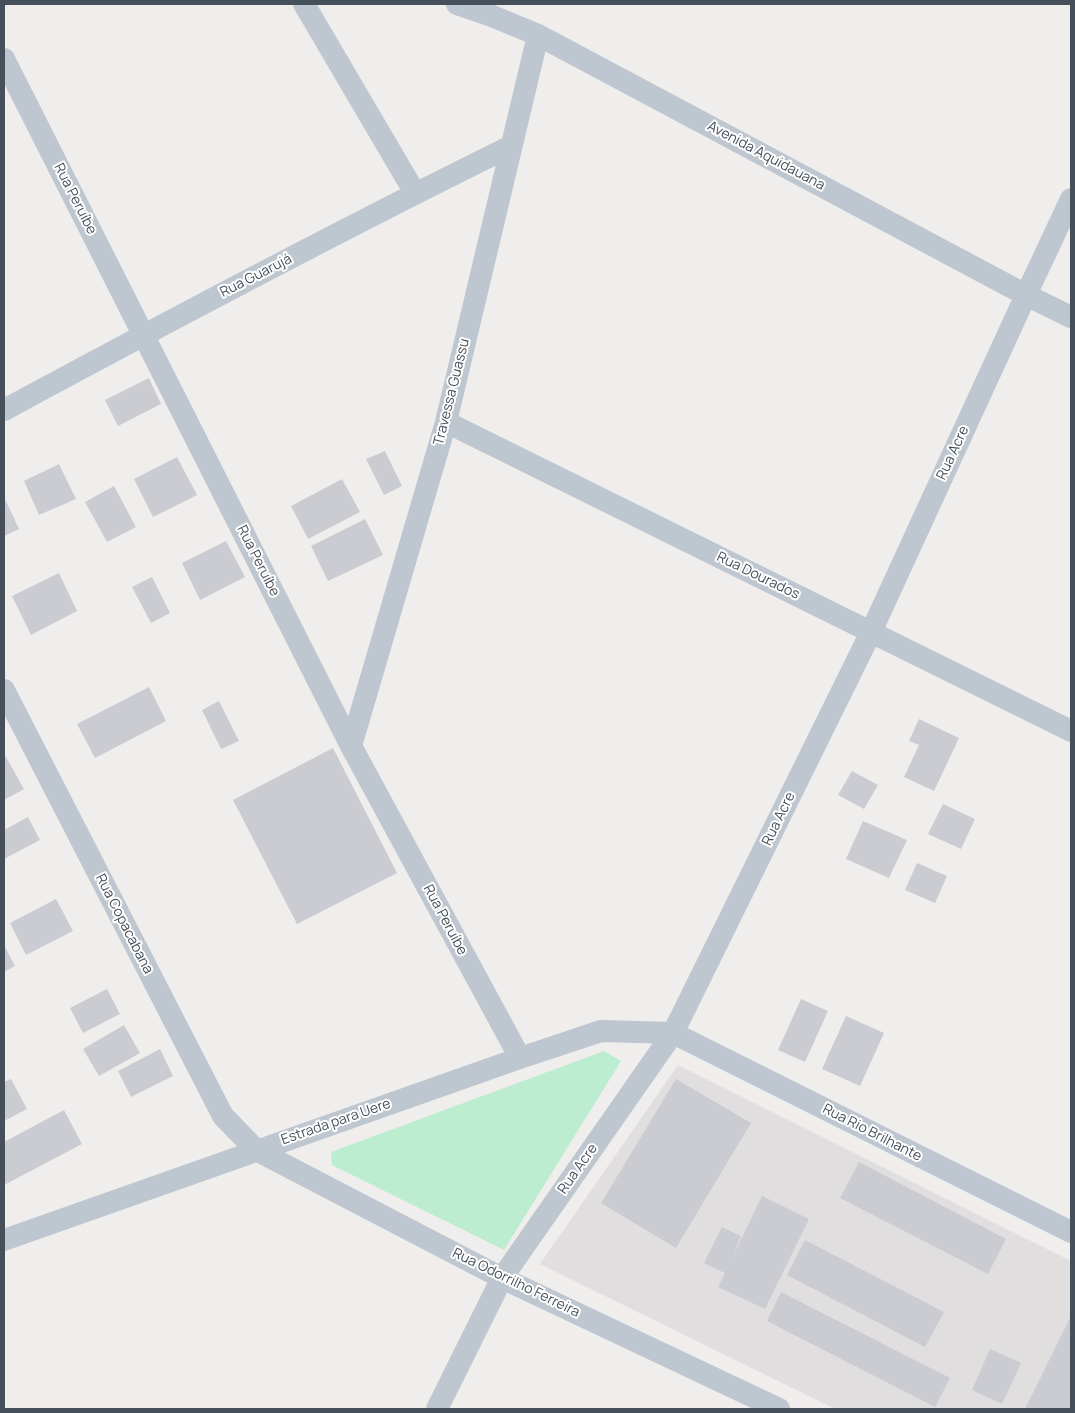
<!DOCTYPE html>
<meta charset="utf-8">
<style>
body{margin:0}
#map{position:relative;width:1075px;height:1413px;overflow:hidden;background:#f0eded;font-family:Manrope,sans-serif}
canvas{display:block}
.frame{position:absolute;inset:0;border:5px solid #46505a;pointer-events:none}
</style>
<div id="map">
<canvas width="1075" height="1413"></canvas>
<div class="frame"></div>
</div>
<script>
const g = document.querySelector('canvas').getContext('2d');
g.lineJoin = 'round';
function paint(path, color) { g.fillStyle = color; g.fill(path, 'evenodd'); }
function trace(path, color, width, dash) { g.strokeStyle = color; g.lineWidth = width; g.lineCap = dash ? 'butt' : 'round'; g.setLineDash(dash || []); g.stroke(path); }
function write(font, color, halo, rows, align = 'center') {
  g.font = font + ' Manrope,sans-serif'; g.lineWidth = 4; g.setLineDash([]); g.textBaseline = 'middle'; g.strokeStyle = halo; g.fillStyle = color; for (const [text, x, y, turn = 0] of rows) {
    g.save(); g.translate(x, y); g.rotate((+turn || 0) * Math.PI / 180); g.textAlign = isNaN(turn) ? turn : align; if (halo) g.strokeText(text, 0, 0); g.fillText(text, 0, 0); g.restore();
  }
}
const education = new Path2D(`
 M 678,1065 L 1071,1261 L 1071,1409 L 835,1409 L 540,1264 Z`);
const green = new Path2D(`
 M 604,1051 L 621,1061 L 504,1250 L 332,1165 L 331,1152 Z`);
const building = new Path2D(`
 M 149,378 L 161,404 L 118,426 L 105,400 Z
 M 385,451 L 402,486 L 384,495 L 366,459 Z
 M 177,457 L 197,495 L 153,517 L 134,479 Z
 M 59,464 L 76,499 L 39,515 L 24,481 Z
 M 342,479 L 360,512 L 308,539 L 291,506 Z
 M 114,486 L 136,527 L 107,542 L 85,502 Z
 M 6,501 L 19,529 L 4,536 L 4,502 Z
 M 365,519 L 383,555 L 328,581 L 311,546 Z
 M 226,541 L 245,577 L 200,600 L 182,563 Z
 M 59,573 L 77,611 L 31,635 L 12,596 Z
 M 152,577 L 170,613 L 151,623 L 132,587 Z
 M 149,687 L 166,721 L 95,758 L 77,724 Z
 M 219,701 L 239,741 L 221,749 L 202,710 Z
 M 919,719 L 959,738 L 934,791 L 904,777 L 919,745 L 909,741 Z
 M 333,748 L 397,873 L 297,924 L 233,800 Z
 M 6,757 L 24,789 L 4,800 L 4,758 Z
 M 852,771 L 878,785 L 864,809 L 838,795 Z
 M 943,804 L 975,819 L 961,849 L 928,834 Z
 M 28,817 L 40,840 L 4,859 L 4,830 Z
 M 863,821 L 907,840 L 889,878 L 846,859 Z
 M 917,863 L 947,876 L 935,903 L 905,890 Z
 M 56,899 L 73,931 L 26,955 L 10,923 Z
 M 4,945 L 15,966 L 4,972 Z
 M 107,989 L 120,1014 L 83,1033 L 70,1008 Z
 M 801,999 L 828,1011 L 805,1062 L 778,1050 Z
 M 846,1016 L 884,1033 L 860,1086 L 822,1069 Z
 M 124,1025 L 140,1053 L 99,1076 L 83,1049 Z
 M 160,1049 L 173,1076 L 131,1097 L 118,1071 Z
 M 11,1079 L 27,1109 L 4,1121 L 4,1082 Z
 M 676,1079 L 751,1123 L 676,1248 L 601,1203 Z
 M 64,1110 L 82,1144 L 4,1185 L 4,1142 Z
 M 859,1162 L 1006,1239 L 988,1274 L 840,1198 Z
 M 762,1196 L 809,1219 L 765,1309 L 718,1287 L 725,1273 L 704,1263 L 722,1227 L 741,1236 L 732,1258 Z
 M 805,1240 L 944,1312 L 925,1347 L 787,1275 Z
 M 781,1292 L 950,1378 L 935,1407 L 767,1321 Z
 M 1071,1316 L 1071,1409 L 1025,1409 Z
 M 990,1349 L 1021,1363 L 1002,1404 L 972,1390 Z`);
const street = new Path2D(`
 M 304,4 L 415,193
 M 457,4 L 492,16 L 538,35 L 1026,295 L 1071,317
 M 4,59 L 351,746 L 520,1058
 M 4,410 C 171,320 340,230 511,146
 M 446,422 L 1071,731
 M 4,690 L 223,1116 L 256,1150 L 502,1278 L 779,1409
 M 351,746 L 446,422 L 538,35
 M 4,1240 L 520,1058 L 601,1031 L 673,1033 L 1071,1232
 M 437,1409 L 502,1278 L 673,1033 L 871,632 L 1026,295 L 1071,199`);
const streetNames = [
 ["Avenida Aquidauana",766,156,28],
 ["Rua Peruíbe",75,199,63],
 ["Rua Guarujá",256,276,-27],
 ["Travessa Guassu",452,392,-76],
 ["Rua Acre",953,453,-65],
 ["Rua Peruíbe",258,561,63],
 ["Rua Dourados",758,576,26],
 ["Rua Acre",779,819,-64],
 ["Rua Peruíbe",445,920,62],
 ["Rua Copacabana",124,924,63],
 ["Estrada para Uere",336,1122,-19],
 ["Rua Rio Brilhante",872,1133,27],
 ["Rua Acre",578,1169,-55],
 ["Rua Odorrilho Ferreira",516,1283,26]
];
paint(education, '#e1dedf');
paint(green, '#bcedd0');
paint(building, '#caccd2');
trace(street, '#bec7cf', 22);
write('14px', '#46505a', '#fff', streetNames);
</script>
